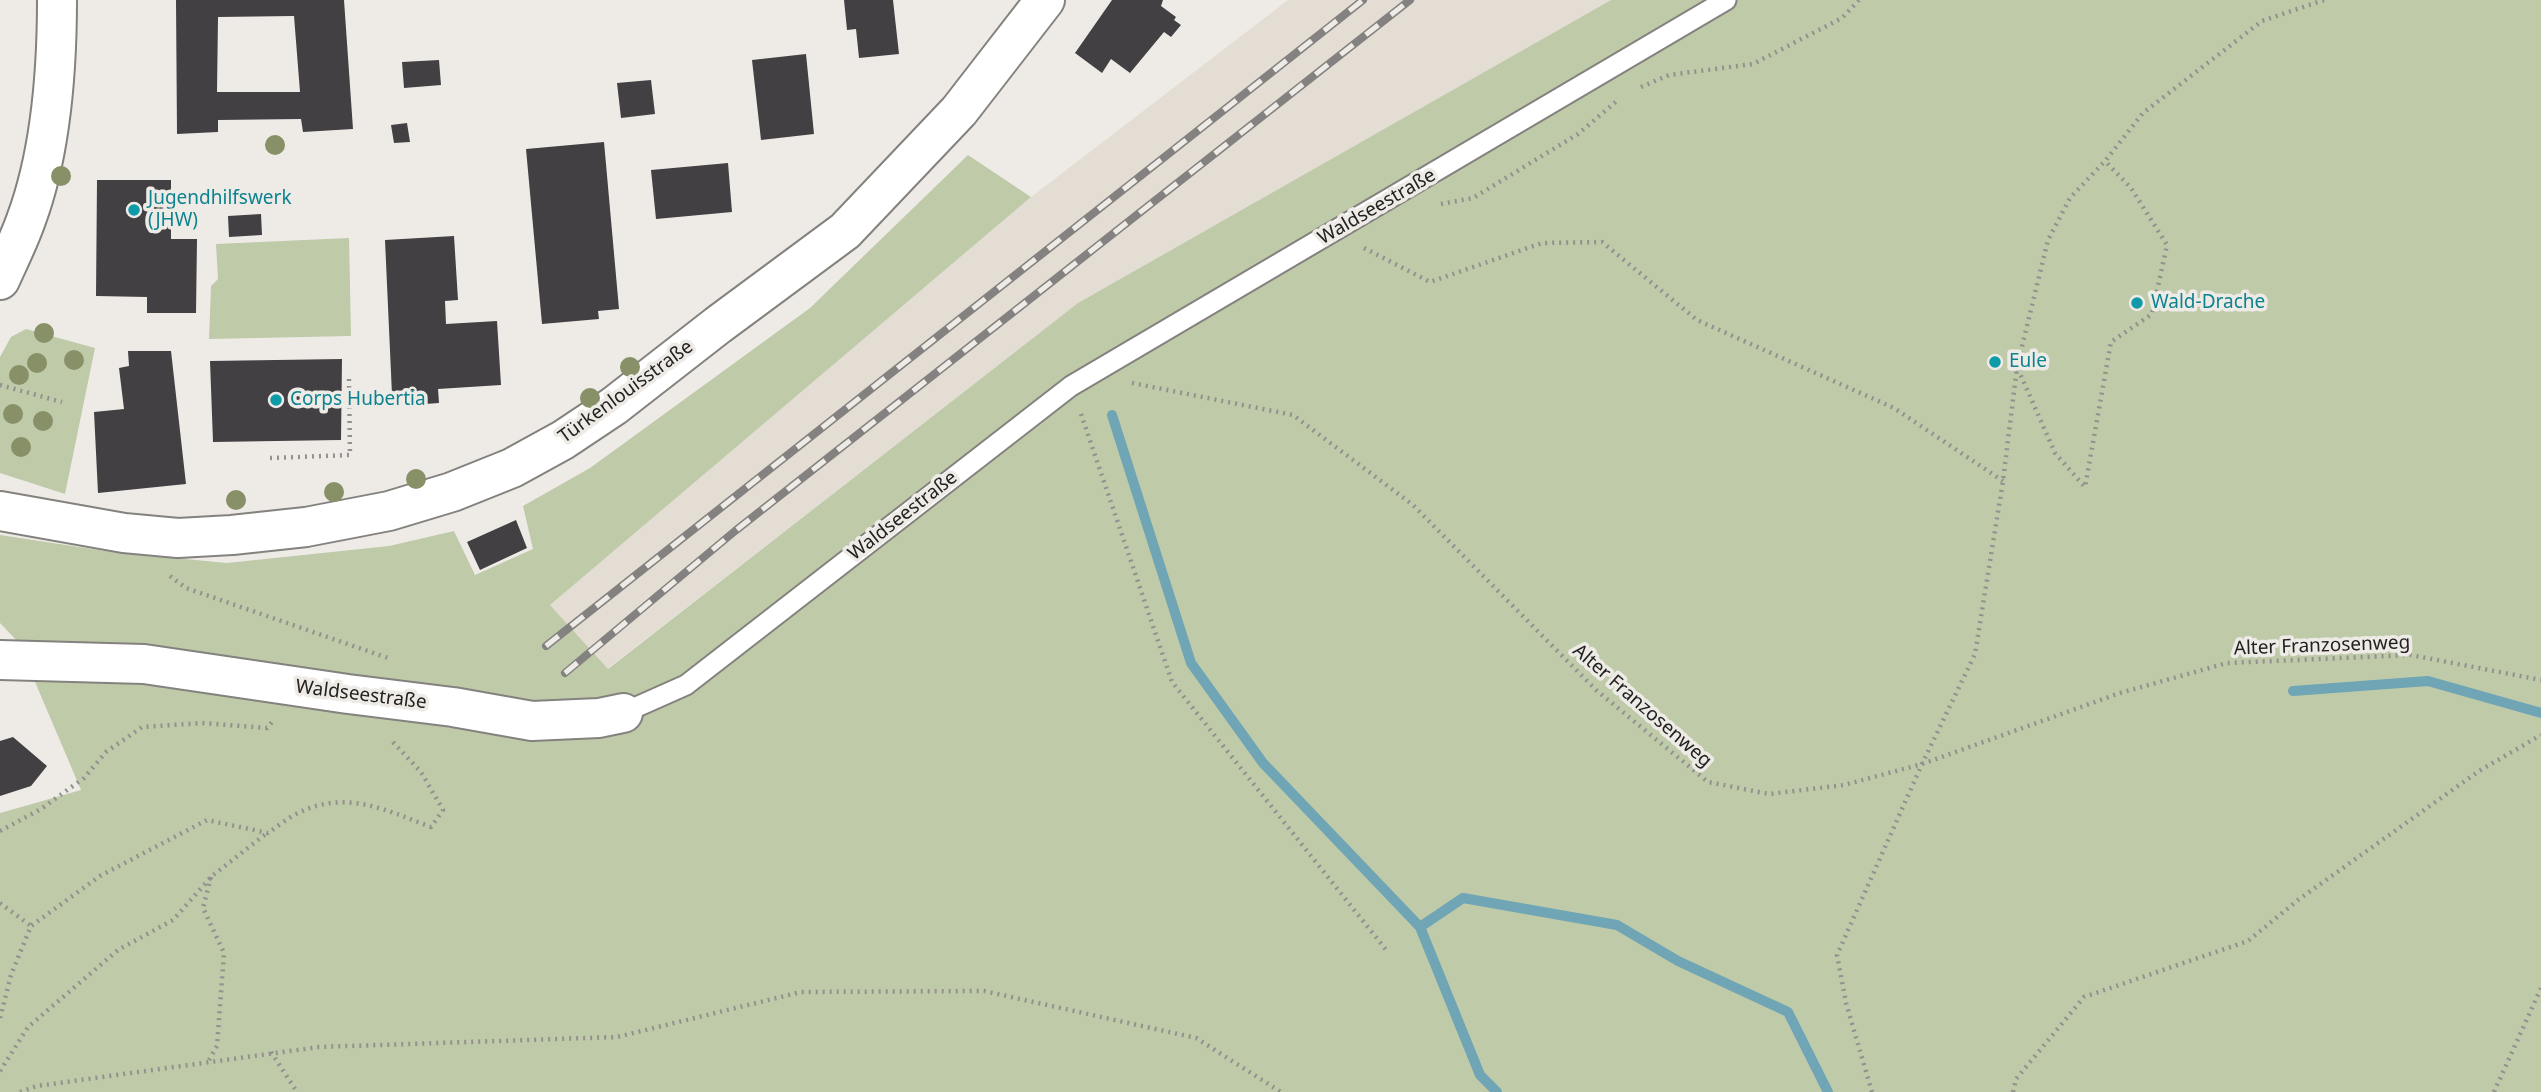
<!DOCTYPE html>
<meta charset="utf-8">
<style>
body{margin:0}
canvas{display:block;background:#eeebe7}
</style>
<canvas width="2541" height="1092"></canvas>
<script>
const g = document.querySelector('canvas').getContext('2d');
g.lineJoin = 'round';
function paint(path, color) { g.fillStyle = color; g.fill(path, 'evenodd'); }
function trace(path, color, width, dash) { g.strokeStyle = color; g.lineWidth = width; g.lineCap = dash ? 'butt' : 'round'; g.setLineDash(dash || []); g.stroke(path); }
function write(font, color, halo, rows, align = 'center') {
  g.font = font + ' "Noto Sans",sans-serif'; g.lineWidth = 7; g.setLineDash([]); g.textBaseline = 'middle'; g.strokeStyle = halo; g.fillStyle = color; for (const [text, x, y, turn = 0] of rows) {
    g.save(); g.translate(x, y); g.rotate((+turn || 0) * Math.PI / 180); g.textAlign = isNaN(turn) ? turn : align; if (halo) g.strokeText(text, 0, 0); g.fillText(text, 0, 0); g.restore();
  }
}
const built = new Path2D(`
 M 1288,0 L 1611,0 L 1078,303 L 607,669 L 550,605 L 1031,197 Z`);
const green = new Path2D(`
 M 1611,0 L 2541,0 L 2541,1092 L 0,1092 L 0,813 L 81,790 L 18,642 L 0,623 L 0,535 L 112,552 L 227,563 L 389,546 L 454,531 L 475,575 L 533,549 L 523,506 L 590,468 L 810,308 L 968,155 L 1031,197 L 550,605 L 608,669 L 1078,303 Z
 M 349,238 L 351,336 L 209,339 L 211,286 L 218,279 L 216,244 Z
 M 26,329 L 95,348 L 65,494 L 0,473 L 0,357 L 11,337 Z`);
const stream = new Path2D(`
 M 1112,415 L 1191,663 L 1263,763 L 1420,927 L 1480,1075 L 1497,1092
 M 2293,691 L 2428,681 L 2541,713
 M 1420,927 L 1463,898 L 1617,925 L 1678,961 L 1788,1012 L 1828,1092`);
const building = new Path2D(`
 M 176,0 L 344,0 L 353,129 L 303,132 L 301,119 L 218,120 L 218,132 L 177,134 ZM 294,16 L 300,92 L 217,92 L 218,17 Z
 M 844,0 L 893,0 L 899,54 L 859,58 L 856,29 L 847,30 Z
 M 1112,0 L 1163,0 L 1161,6 L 1176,17 L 1174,20 L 1181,25 L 1171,37 L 1164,32 L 1130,73 L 1111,59 L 1102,73 L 1075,53 Z
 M 806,54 L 814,134 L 761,140 L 752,60 Z
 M 439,60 L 441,85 L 404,88 L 402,62 Z
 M 651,80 L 655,114 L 621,118 L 617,83 Z
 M 407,123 L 410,142 L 394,143 L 391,125 Z
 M 604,142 L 619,309 L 598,311 L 599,319 L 542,324 L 526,149 Z
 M 728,163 L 732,212 L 656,219 L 651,170 Z
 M 97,180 L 171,180 L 171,239 L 197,239 L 196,313 L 147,313 L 147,297 L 96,296 Z
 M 261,214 L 262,235 L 229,237 L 228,216 Z
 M 454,236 L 458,300 L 445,301 L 446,324 L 497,321 L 501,385 L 438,389 L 439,403 L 425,404 L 425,393 L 392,395 L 385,240 Z
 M 128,351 L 171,351 L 186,484 L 98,493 L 94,412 L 124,409 L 119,368 L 129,366 Z
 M 342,359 L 341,440 L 213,442 L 210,361 Z
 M 516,520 L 527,548 L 480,570 L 467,542 Z
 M 13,737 L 47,766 L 31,786 L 0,796 L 0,741 Z`);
const path = new Path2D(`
 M 1641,87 L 1669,75 L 1753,64 L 1842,18 L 1859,0
 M 1441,204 L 1473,198 L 1578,134 L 1618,100
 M 1364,248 L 1430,282 L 1542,243 L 1602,242 L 1697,320 L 1894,408 L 2003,481
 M 2018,369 L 2055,453 L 2085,487 L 2111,342 L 2152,314 L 2167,245 L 2131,188 L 2105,161
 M 1132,383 L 1293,415 L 1413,505 L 1596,690 L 1708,782 L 1769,794 L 1844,785 L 1922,764 L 2120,693 L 2227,663 L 2411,655 L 2541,680
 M 0,385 L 62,402
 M 1081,414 L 1172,682 L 1387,951
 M 270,458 L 350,455 L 349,379
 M 170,576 L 186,588 L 388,658
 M 0,831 L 41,809 L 84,778 L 106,752 L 142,727 L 202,723 L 267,728 L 272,722
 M 0,903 L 31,926
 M 0,1018 L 11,975 L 31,926 L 100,876 L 207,820 L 268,833 C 278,826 289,817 300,812 C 347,790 386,810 431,827 L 443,810 L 421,772 L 390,739
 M 271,1052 L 297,1092
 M 209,1060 L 217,1046 L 224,953 L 203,908 L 211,877
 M 0,1071 L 28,1027 L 118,950 L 173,920 L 212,876 L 267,833
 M 20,1092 L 37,1086 L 319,1047 L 617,1037 L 801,992 L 984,991 L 1196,1038 L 1281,1092
 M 1872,1092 L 1846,1003 L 1837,955 L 1922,764 L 1975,654 L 2003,481 L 2017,367 L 2048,240 L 2070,198 L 2105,161 L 2143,113 L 2262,21 L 2324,0
 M 2013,1092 L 2016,1079 L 2084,997 L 2248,941 L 2298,900 L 2479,771 L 2541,735
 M 2494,1092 L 2541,988`);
const lane = new Path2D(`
 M 623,713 L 686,685 L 1071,386 L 1726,0`);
const street = new Path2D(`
 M 0,280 C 9,260 19,240 26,220 C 51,153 57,71 57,0
 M 0,511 L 124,533 L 178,538 L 232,535 L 306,527 L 389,511 L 452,492 L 512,468 L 563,440 L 614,406 L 718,325 L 845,231 L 959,111 L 1045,0
 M 0,660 L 144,664 L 348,694 L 453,707 L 532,721 L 599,718 L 623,713`);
const rail = new Path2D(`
 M 546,646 L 1363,0
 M 565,673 L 735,531 L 1410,0`);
const trees = [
 [275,145],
 [61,176],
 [44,333],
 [74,360],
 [37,363],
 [630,367],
 [19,375],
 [590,398],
 [13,414],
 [43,421],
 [21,447],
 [416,479],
 [334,492],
 [236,500]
];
const markers = [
 [134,210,7,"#0f9aa8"],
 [2137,303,7,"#0f9aa8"],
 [1995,362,7,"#0f9aa8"],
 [276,400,7,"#0f9aa8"]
];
const cultureNames = [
 ["Jugendhilfswerk",148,199],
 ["(JHW)",148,221],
 ["Wald-Drache",2151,303],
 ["Eule",2009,362],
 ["Corps Hubertia",290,400]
];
const streetNames = [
 ["Waldseestraße",1377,207,-30],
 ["Türkenlouisstraße",626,392,-36],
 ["Waldseestraße",903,516,-38],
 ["Alter Franzosenweg",2322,646,-2],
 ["Waldseestraße",361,695,7],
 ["Alter Franzosenweg",1642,706,41]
];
paint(built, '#e4ddd3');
paint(green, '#bfcaa9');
trace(stream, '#6fa5b5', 10);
paint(building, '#434043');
trace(lane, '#84827e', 23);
trace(street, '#84827e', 42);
trace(path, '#93918e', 4.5, [2, 5]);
trace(lane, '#fff', 19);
trace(street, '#fff', 38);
trace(rail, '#848280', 8);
trace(rail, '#eeebe7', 5, [16]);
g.fillStyle = '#889068';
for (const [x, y] of trees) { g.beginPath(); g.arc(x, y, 10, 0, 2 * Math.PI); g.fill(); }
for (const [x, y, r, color] of markers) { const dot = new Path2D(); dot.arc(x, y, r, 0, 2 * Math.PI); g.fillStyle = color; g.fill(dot); trace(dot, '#eeebe7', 2.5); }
write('19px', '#0d838f', '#eeebe7', cultureNames, 'left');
write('19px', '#232221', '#eeebe7', streetNames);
</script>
